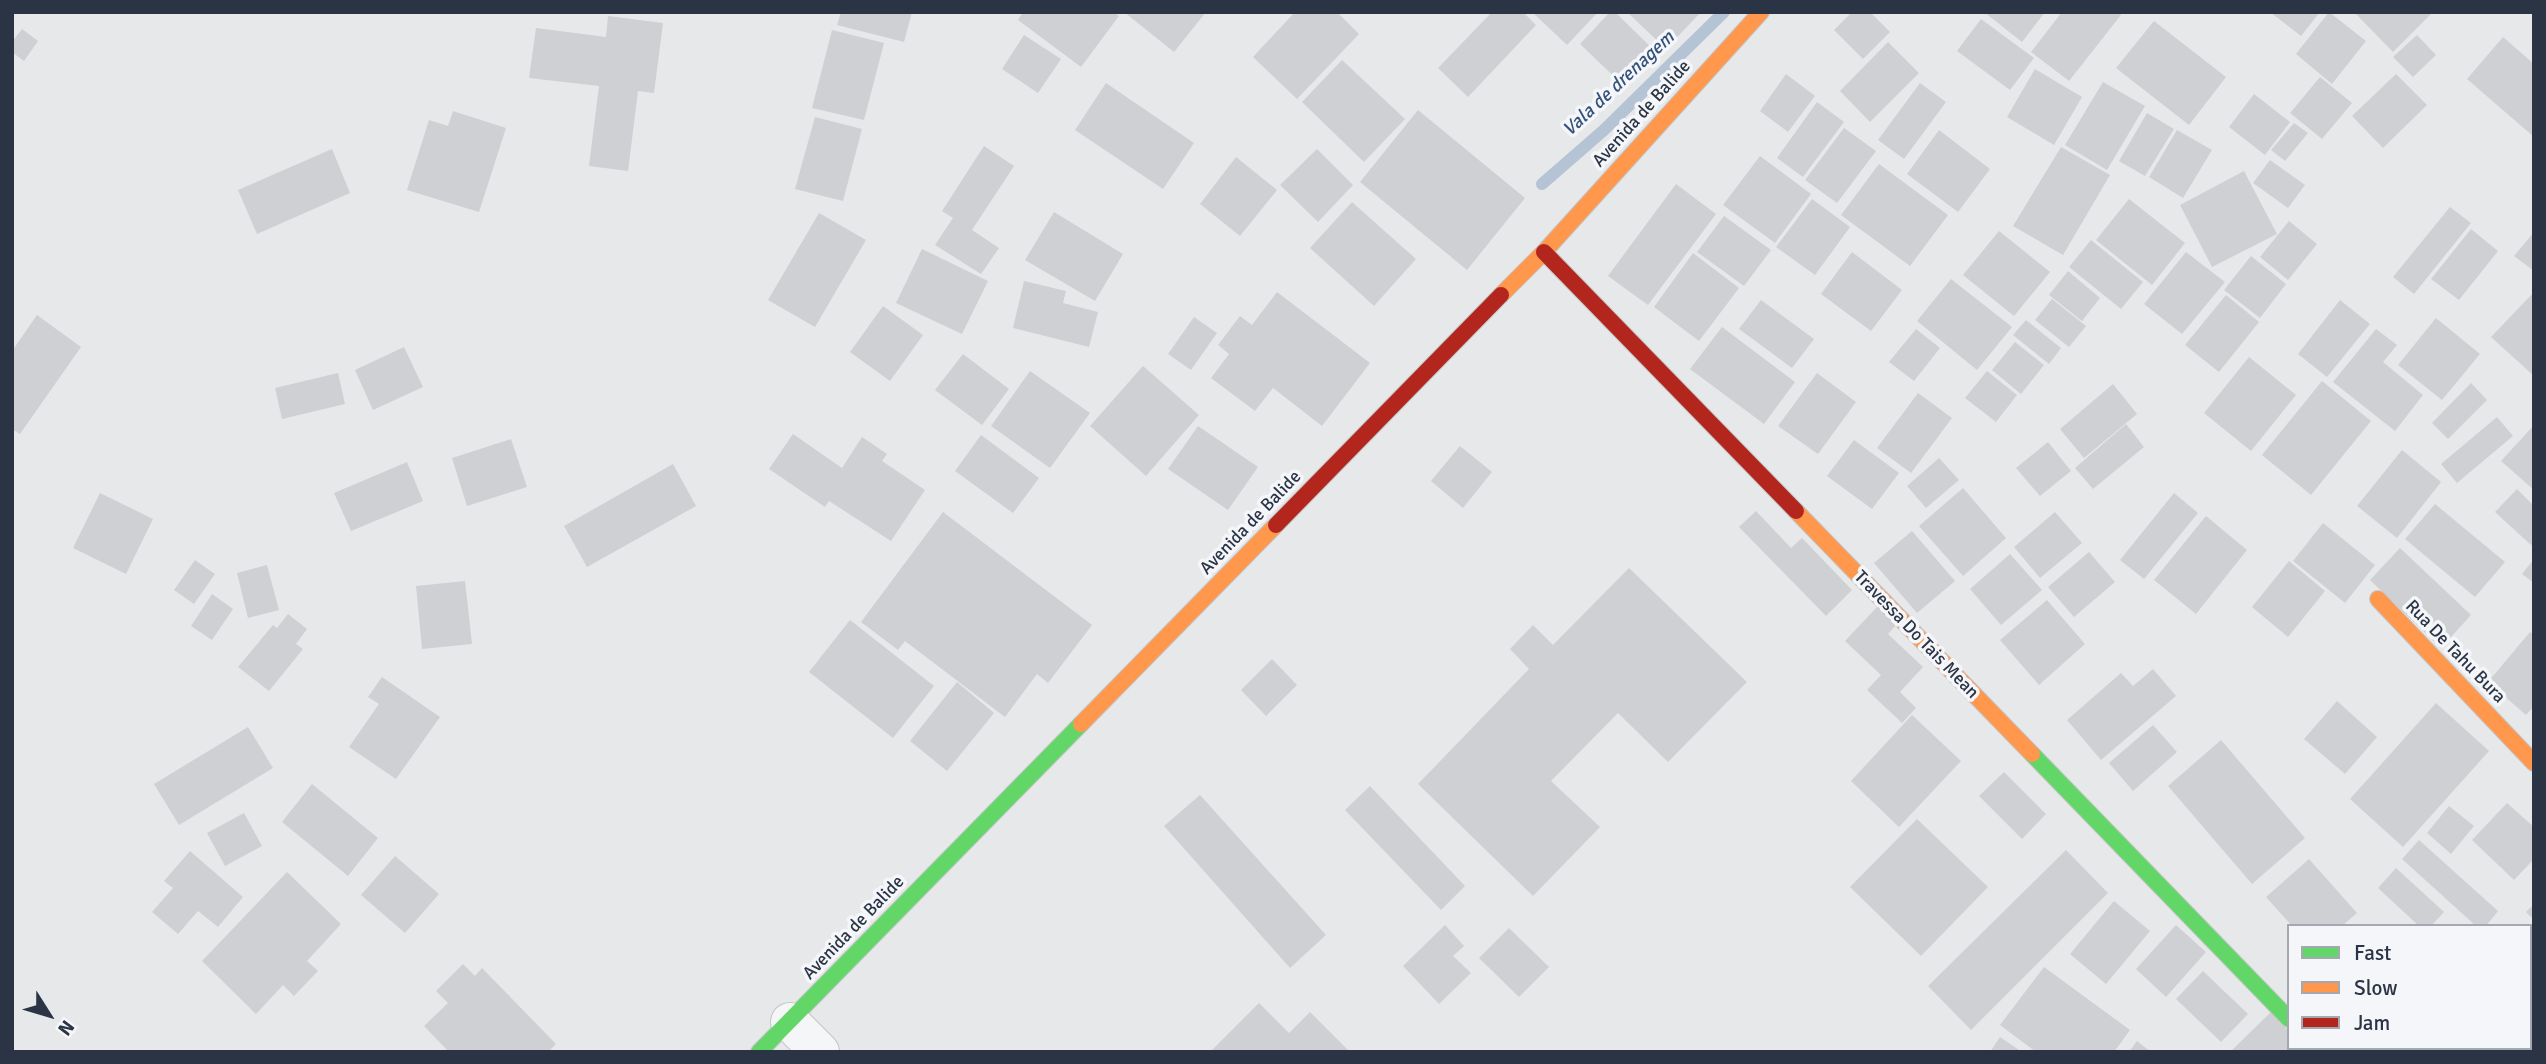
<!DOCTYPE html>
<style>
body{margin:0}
#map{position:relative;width:2546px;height:1064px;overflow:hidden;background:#e6e8ea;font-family:Signika,sans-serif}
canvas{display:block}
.frame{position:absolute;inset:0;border:14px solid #2b3445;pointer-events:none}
.legend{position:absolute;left:2287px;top:924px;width:245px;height:126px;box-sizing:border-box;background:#f4f6f9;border:2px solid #a4a8b1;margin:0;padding:9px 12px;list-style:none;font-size:21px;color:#2b3445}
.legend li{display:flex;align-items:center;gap:14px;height:35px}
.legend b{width:35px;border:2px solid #a4a8b1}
.north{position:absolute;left:14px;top:980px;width:70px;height:70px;-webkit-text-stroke:5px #f4f6f9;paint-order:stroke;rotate:127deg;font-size:19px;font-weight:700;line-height:28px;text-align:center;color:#2b3445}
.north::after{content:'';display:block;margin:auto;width:24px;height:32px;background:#2b3445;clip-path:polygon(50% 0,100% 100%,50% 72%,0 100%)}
</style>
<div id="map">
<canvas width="2546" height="1064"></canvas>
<div class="frame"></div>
<ul class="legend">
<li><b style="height:9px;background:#63d668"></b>Fast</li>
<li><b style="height:9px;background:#ff974d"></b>Slow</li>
<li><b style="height:9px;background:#b3261e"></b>Jam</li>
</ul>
<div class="north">N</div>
</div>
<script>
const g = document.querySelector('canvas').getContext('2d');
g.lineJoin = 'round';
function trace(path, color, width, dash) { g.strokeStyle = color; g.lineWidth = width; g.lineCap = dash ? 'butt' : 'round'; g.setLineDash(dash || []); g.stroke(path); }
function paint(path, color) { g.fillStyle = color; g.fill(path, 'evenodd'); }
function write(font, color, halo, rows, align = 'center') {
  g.font = font + ' Signika,sans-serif'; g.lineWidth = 7; g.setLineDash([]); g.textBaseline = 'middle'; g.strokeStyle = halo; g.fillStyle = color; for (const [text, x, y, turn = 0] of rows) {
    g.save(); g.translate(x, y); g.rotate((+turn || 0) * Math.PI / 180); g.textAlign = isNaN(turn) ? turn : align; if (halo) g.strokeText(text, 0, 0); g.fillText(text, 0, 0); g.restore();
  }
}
const stream = new Path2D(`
 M 1542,184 L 1604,130 L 1724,12`);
const building = new Path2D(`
 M 841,12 L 912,12 L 904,42 L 837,25 Z
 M 1023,12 L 1114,12 L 1119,16 L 1081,67 L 1018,20 Z
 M 1124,12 L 1206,12 L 1174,52 Z
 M 1295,12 L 1337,12 L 1359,34 L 1297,99 L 1253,57 Z
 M 1492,12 L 1523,12 L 1536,25 L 1468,97 L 1438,68 Z
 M 1532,12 L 1598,12 L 1567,45 Z
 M 1610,12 L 1615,12 L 1658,54 L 1626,88 L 1580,44 Z
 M 1627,12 L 1701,12 L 1666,49 Z
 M 1852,12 L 1870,12 L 1890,32 L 1863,59 L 1834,30 Z
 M 1984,12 L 2045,12 L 2022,42 Z
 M 2062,12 L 2118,12 L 2121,15 L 2069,81 L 2031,52 Z
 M 2270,12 L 2320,12 L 2301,36 Z
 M 2329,12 L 2366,41 L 2332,84 L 2296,54 Z
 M 2354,12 L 2433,12 L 2393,52 Z
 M 608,16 L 663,23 L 654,93 L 638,91 L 628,171 L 589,166 L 599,86 L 529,78 L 536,28 L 606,37 Z
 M 1981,19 L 2034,58 L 2010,90 L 1957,51 Z
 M 2154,21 L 2226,77 L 2189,125 L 2116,68 Z
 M 22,29 L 38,41 L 24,61 L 12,52 L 12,42 Z
 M 832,30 L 884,43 L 864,120 L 812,108 Z
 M 1024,35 L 1061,59 L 1038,93 L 1002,69 Z
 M 2417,35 L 2436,55 L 2413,77 L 2393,57 Z
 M 2503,37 L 2534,64 L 2534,137 L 2467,79 Z
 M 1888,42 L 1919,73 L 1870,122 L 1840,91 Z
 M 1342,60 L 1405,119 L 1364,162 L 1302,102 Z
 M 2035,69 L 2082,97 L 2054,145 L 2007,117 Z
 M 1786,74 L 1815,96 L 1788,132 L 1760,111 Z
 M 2396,74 L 2427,105 L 2383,148 L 2352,116 Z
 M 2320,77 L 2352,103 L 2322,139 L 2290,113 Z
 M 2103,82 L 2145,106 L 2107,170 L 2065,145 Z
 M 1106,83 L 1194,143 L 1163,189 L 1075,130 Z
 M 1920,83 L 1946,102 L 1904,159 L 1878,140 Z
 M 2254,94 L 2290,122 L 2265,155 L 2229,127 Z
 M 1817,102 L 1844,122 L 1803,177 L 1777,158 Z
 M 1418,110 L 1525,198 L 1467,270 L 1360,182 Z
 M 453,111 L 506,128 L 479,212 L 407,190 L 429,120 L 448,126 Z
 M 2147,113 L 2174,129 L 2145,176 L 2119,161 Z
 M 815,117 L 862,129 L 843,201 L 795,189 Z
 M 2294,123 L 2308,133 L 2285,161 L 2271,150 Z
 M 1844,128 L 1876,151 L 1837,203 L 1805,180 Z
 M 1939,130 L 1990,169 L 1958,212 L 1907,174 Z
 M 2177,130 L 2212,150 L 2183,198 L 2149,177 Z
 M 984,146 L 1014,166 L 972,230 L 999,248 L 981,274 L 935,245 L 953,218 L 942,211 Z
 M 2061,147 L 2110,175 L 2063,255 L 2013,226 Z
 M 332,149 L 350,193 L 257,234 L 238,190 Z
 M 1317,149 L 1353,185 L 1318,222 L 1280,185 Z
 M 1760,156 L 1811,194 L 1775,243 L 1723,205 Z
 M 1236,157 L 1277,190 L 1240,236 L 1200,204 Z
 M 2270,160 L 2305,185 L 2288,208 L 2253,183 Z
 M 1879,164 L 1948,215 L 1910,266 L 1841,215 Z
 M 2244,171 L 2277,234 L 2212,267 L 2180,205 Z
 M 1676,184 L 1716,214 L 1648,305 L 1608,276 Z
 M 1812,199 L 1850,227 L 1815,275 L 1776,247 Z
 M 2129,199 L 2185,243 L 2152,285 L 2096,240 Z
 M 1352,202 L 1416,259 L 1374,306 L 1310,248 Z
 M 2450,207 L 2471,223 L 2414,294 L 2393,277 Z
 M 1054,212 L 1123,254 L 1095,301 L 1025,260 Z
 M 819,213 L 866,240 L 815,327 L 768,300 Z
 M 1724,216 L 1771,250 L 1744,286 L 1697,252 Z
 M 2289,221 L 2317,244 L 2288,280 L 2260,257 Z
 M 2471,229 L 2498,251 L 2459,300 L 2431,279 Z
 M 1999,231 L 2050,272 L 2014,316 L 1963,275 Z
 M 2534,232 L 2534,271 L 2514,256 Z
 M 2091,240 L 2143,282 L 2121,309 L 2069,267 Z
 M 922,249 L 988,281 L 962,334 L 896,303 Z
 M 1852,252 L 1902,290 L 1871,331 L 1821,294 Z
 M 2186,252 L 2225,282 L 2182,334 L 2144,304 Z
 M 1693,253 L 1739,288 L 1699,341 L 1654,307 Z
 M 2251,256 L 2286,284 L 2260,318 L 2224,290 Z
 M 2068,271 L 2100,298 L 2082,321 L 2049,295 Z
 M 1951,279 L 2012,327 L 1977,370 L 1917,321 Z
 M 1024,281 L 1066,291 L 1063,303 L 1098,312 L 1089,347 L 1013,328 Z
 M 1277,292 L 1370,363 L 1322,426 L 1273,388 L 1255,411 L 1211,378 L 1229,354 L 1218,345 L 1240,316 L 1252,325 Z
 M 2534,292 L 2534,376 L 2491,337 Z
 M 2226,295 L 2259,322 L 2219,372 L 2185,345 Z
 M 2052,299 L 2086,326 L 2069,347 L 2035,320 Z
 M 1761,300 L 1814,339 L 1792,368 L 1739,329 Z
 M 2340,300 L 2370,324 L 2327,377 L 2298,354 Z
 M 883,306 L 923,335 L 890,381 L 850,352 Z
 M 37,315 L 81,347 L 20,434 L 12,429 L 12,351 Z
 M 1194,317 L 1217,333 L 1191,370 L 1168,354 Z
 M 2436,318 L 2480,354 L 2442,400 L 2398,365 Z
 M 2026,320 L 2061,348 L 2049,364 L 2013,335 Z
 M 1722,327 L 1795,382 L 1764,424 L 1690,369 Z
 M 1916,329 L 1940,348 L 1914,381 L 1889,362 Z
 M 2376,329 L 2397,345 L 2383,362 L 2423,395 L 2395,431 L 2333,382 Z
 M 2015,342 L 2044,365 L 2021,394 L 1992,370 Z
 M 404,347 L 423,387 L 373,410 L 355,370 Z
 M 963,354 L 1009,389 L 982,425 L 935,390 Z
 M 2249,357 L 2296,395 L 2251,451 L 2204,413 Z
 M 1143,366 L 1199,415 L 1146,476 L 1090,426 Z
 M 1030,371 L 1090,413 L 1050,468 L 991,426 Z
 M 1987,371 L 2017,395 L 1996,422 L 1965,398 Z
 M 338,373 L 345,404 L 282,419 L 275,388 Z
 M 1817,373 L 1856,402 L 1818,454 L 1778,426 Z
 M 2322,381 L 2371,421 L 2311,495 L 2262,455 Z
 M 2471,383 L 2487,400 L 2448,439 L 2432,423 Z
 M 2113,384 L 2137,414 L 2084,458 L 2060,429 Z
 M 1918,393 L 1952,418 L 1911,473 L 1877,448 Z
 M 2497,417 L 2513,436 L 2457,483 L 2441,464 Z
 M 2126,424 L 2144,447 L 2093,489 L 2075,468 Z
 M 2534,425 L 2534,490 L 2501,461 Z
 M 1198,426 L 1258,467 L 1228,510 L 1168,469 Z
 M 793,434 L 842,468 L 862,437 L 887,454 L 882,461 L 925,490 L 891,541 L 829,501 L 825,507 L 769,469 Z
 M 981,435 L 1039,478 L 1013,513 L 955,471 Z
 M 511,439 L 527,487 L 467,506 L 452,458 Z
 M 1854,440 L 1899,473 L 1872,509 L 1827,476 Z
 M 2048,442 L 2071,471 L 2040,496 L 2016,468 Z
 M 1460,446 L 1492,472 L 1463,508 L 1431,481 Z
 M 2402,450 L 2441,482 L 2397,538 L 2357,506 Z
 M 1939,458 L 1959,480 L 1926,508 L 1907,486 Z
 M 407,462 L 423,501 L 351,531 L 334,493 Z
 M 673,464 L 696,506 L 587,567 L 564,526 Z
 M 1963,488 L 2006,538 L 1963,576 L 1919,526 Z
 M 2517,489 L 2534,506 L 2534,542 L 2531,545 L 2495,512 Z
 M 100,493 L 153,519 L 126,574 L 73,548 Z
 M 2174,493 L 2198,513 L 2144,579 L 2120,560 Z
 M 2435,504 L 2505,562 L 2475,597 L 2405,539 Z
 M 1756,511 L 1791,548 L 1802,538 L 1852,590 L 1826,616 L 1739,527 Z
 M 943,512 L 1092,625 L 1048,683 L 1037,674 L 1005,717 L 905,641 L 898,650 L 861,622 Z
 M 2055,512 L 2082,543 L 2040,578 L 2014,547 Z
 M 2206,516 L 2247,550 L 2196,614 L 2154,580 Z
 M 2323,523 L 2375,565 L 2345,603 L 2293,561 Z
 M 1912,531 L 1955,581 L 1917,613 L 1874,563 Z
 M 2400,548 L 2471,615 L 2441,648 L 2370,580 Z
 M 2089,552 L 2115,582 L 2074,617 L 2048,587 Z
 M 2010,554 L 2042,590 L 2001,625 L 1970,589 Z
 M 2534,559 L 2534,583 L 2522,574 Z
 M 195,560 L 215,574 L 194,604 L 174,590 Z
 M 2289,561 L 2325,591 L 2288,637 L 2252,607 Z
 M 267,565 L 279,610 L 248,618 L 237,573 Z
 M 1629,568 L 1747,682 L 1668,762 L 1618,713 L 1551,781 L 1600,827 L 1533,896 L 1418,784 L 1529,669 L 1510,649 L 1533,625 L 1553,645 Z
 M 465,581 L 472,644 L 422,649 L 416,586 Z
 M 212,594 L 233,609 L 212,640 L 191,626 Z
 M 2047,600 L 2085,644 L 2039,685 L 2000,640 Z
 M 1877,607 L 1896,625 L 1888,634 L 1923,667 L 1900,692 L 1916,708 L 1902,723 L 1867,690 L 1881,675 L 1845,641 Z
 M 288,614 L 307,629 L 296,644 L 303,649 L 269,691 L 238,667 L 273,625 L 277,628 Z
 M 850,620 L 934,686 L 893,738 L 809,672 Z
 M 2530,632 L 2534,635 L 2534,706 L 2526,715 L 2488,682 Z
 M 1272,659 L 1297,685 L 1266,716 L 1241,690 Z
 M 2153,669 L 2176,696 L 2101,760 L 2067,720 L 2121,673 L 2133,686 Z
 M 382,677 L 440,717 L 396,779 L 349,747 L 379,704 L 368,697 Z
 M 957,682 L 994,713 L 947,771 L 910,741 Z
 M 2337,701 L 2377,737 L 2345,774 L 2304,739 Z
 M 2436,703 L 2489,751 L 2403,847 L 2350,799 Z
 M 1912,715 L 1961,761 L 1899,827 L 1851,781 Z
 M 2153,725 L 2177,752 L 2133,791 L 2109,763 Z
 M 248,727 L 273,768 L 179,825 L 154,784 Z
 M 2221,740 L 2305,838 L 2252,884 L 2168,786 Z
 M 2004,772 L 2046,814 L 2022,839 L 1979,796 Z
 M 312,784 L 378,838 L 348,876 L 282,822 Z
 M 1370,786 L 1465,886 L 1441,910 L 1345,810 Z
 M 1200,795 L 1326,935 L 1290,968 L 1164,826 Z
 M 2507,803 L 2534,827 L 2534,859 L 2514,880 L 2472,840 Z
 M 2449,806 L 2474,826 L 2451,854 L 2427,833 Z
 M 244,813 L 262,846 L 225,866 L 207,833 Z
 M 1917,819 L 1988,887 L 1921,956 L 1850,887 Z
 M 2419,840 L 2498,911 L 2486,926 L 2476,926 L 2402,859 Z
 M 2066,850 L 2108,893 L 1971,1030 L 1928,986 Z
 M 190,851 L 243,897 L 218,927 L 198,911 L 178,934 L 152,912 L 173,888 L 164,881 Z
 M 395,856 L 439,894 L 405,933 L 361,895 Z
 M 2309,859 L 2357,913 L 2342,926 L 2292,926 L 2266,897 Z
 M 2396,868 L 2444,912 L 2431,926 L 2419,926 L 2378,888 Z
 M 287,872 L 341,924 L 307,961 L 318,971 L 294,996 L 283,985 L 256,1014 L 202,961 Z
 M 2114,901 L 2150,931 L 2106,984 L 2070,954 Z
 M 2534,904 L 2534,920 L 2526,912 Z
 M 1445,925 L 1464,946 L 1453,956 L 1471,973 L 1439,1004 L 1403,966 Z
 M 2176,925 L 2206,952 L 2166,997 L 2136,969 Z
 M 1509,928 L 1549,967 L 1519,997 L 1479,958 Z
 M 463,964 L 475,976 L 482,968 L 556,1044 L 548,1052 L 449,1052 L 424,1026 L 448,1003 L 436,991 Z
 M 2044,967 L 2130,1030 L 2114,1052 L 2036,1052 L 2000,1025 Z
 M 2203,971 L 2248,1014 L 2221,1042 L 2176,999 Z
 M 1259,1003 L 1289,1033 L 1310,1012 L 1350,1052 L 1210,1052 Z
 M 2271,1012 L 2289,1031 L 2289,1048 L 2305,1048 L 2308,1052 L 2230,1052 Z
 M 2000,1037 L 2022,1052 L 1990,1052 Z
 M 2137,1041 L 2151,1052 L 2129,1052 Z`);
const street = new Path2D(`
 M 790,1022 L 820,1052
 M 2317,1048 L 2320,1052`);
const fast = new Path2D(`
 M 2032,754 L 2289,1019
 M 759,1052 L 1081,724`);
const slow = new Path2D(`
 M 1501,295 L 1544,252 L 1761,12
 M 1796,511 L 2032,754
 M 2378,599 L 2534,763
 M 1081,724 L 1276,525`);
const jam = new Path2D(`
 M 1544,252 L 1796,511
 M 1276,525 L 1501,295`);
const streetNames = [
 ["Avenida de Balide",1642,114,-48],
 ["Avenida de Balide",1251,523,-46],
 ["Travessa Do Tais Mean",1916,635,46],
 ["Rua De Tahu Bura",2455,652,46],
 ["Avenida de Balide",854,928,-46]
];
const waterNames = [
 ["Vala de drenagem",1619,84,-43]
];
trace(stream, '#b4c4d5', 12);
paint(building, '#ced0d3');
trace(street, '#c4c6c8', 40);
trace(fast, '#c4c6c8', 18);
trace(slow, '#c4c6c8', 18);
trace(jam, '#c4c6c8', 18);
trace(street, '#f5f6f7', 38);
trace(fast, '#63d668', 16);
trace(slow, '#ff974d', 16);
trace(jam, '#b3261e', 16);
write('18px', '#2b3445', '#f4f6f9', streetNames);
write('italic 19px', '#34527a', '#f4f6f9', waterNames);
</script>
